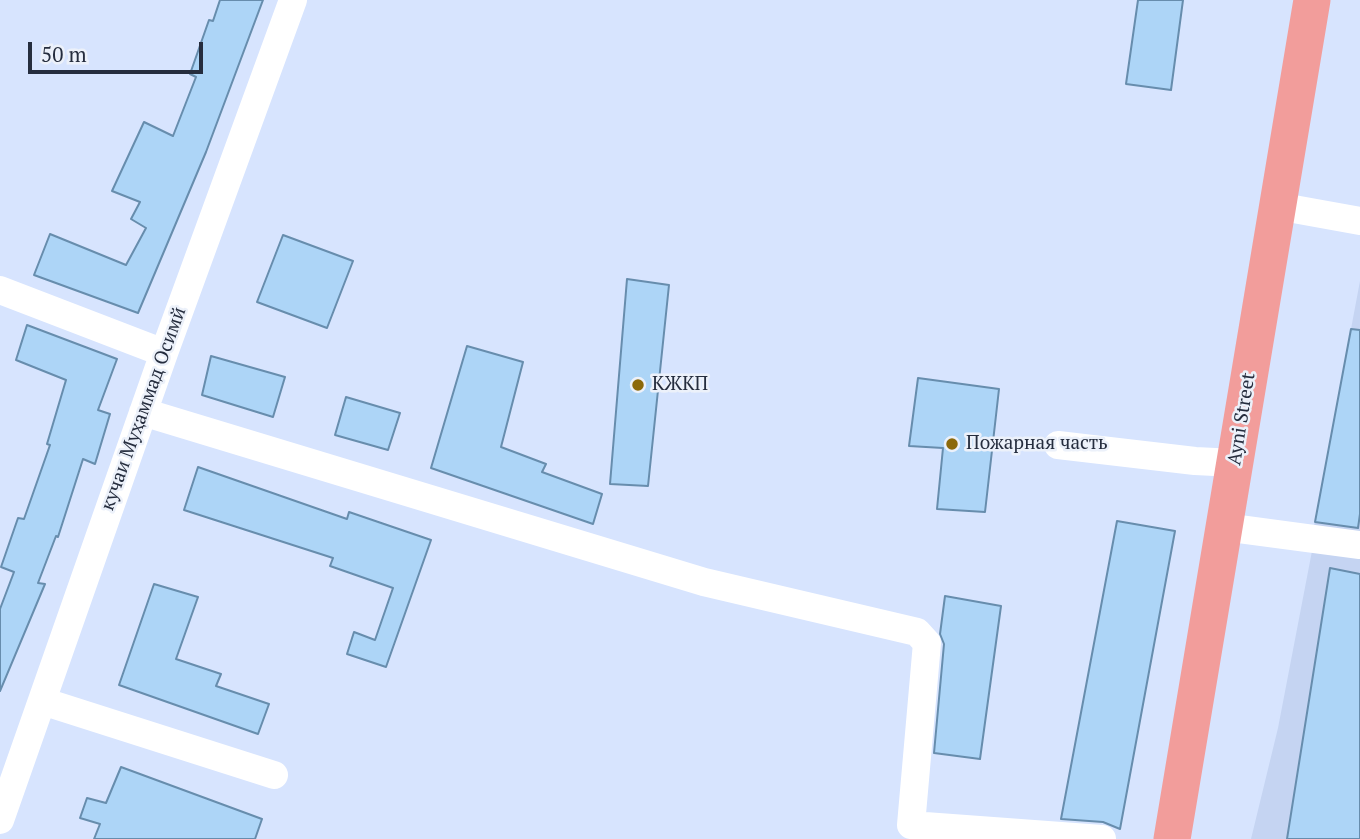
<!DOCTYPE html>
<meta charset="utf-8">
<style>
body{margin:0}
#map{position:relative;width:1360px;height:839px;overflow:hidden;background:#d7e4fe;font-family:"PT Serif",serif}
canvas{display:block}
.scale{position:absolute;left:28px;top:42px;width:175px;height:32px;box-sizing:border-box;border:4px solid #252d3e;border-top:0;padding-left:9px;font-size:21px;line-height:24px;white-space:nowrap;color:#252d3e;-webkit-text-stroke:5px #ecf1fa;paint-order:stroke}
</style>
<div id="map">
<canvas width="1360" height="839"></canvas>
<div class="scale">50 m</div>
</div>
<script>
const g = document.querySelector('canvas').getContext('2d');
g.lineJoin = 'round';
function paint(path, color) { g.fillStyle = color; g.fill(path, 'evenodd'); }
function trace(path, color, width, dash) { g.strokeStyle = color; g.lineWidth = width; g.lineCap = dash ? 'butt' : 'round'; g.setLineDash(dash || []); g.stroke(path); }
function write(font, color, halo, rows, align = 'center') {
  g.font = font + ' "PT Serif",serif'; g.lineWidth = 5; g.setLineDash([]); g.textBaseline = 'middle'; g.strokeStyle = halo; g.fillStyle = color; for (const [text, x, y, turn = 0] of rows) {
    g.save(); g.translate(x, y); g.rotate((+turn || 0) * Math.PI / 180); g.textAlign = isNaN(turn) ? turn : align; if (halo) g.strokeText(text, 0, 0); g.fillText(text, 0, 0); g.restore();
  }
}
const built = new Path2D(`
 M 1360,281 L 1360,839 L 1251,839 L 1278,728 L 1312,551 L 1314,526 Z`);
const building = new Path2D(`
 M 220,0 L 263,0 L 206,152 L 138,313 L 34,275 L 50,234 L 126,265 L 146,228 L 131,219 L 140,202 L 112,191 L 144,122 L 173,136 L 196,77 L 190,74 L 209,20 L 213,21 Z
 M 1138,0 L 1183,0 L 1171,90 L 1126,84 Z
 M 283,235 L 353,261 L 327,328 L 257,302 Z
 M 627,279 L 669,285 L 648,486 L 610,484 Z
 M 27,325 L 117,359 L 98,410 L 110,414 L 95,464 L 83,459 L 58,537 L 56,536 L 38,583 L 45,584 L 0,691 L 0,609 L 14,572 L 1,567 L 18,518 L 24,519 L 50,445 L 47,444 L 66,380 L 16,360 Z
 M 1351,329 L 1360,330 L 1360,514 L 1358,528 L 1315,522 Z
 M 467,346 L 523,362 L 501,447 L 546,464 L 542,472 L 602,494 L 593,524 L 431,468 Z
 M 211,356 L 285,377 L 273,417 L 202,395 Z
 M 918,378 L 999,389 L 985,512 L 937,509 L 943,448 L 909,446 Z
 M 346,397 L 400,413 L 388,450 L 335,435 Z
 M 198,467 L 347,519 L 349,512 L 431,540 L 386,667 L 347,654 L 354,632 L 375,640 L 393,588 L 330,566 L 333,558 L 184,510 Z
 M 1117,521 L 1175,531 L 1120,829 L 1103,822 L 1061,819 Z
 M 1330,568 L 1360,574 L 1360,839 L 1287,839 Z
 M 154,584 L 198,597 L 176,659 L 221,674 L 216,686 L 269,704 L 258,734 L 119,685 Z
 M 945,596 L 1001,606 L 980,759 L 934,753 L 944,644 L 940,634 Z
 M 121,767 L 262,819 L 255,839 L 94,839 L 100,824 L 80,818 L 87,798 L 106,803 Z`);
const minor = new Path2D(`
 M 1277,206 L 1360,221
 M 0,290 L 164,353
 M 143,412 L 704,582 L 917,632 L 927,643 L 911,825 L 1102,839
 M 1058,445 L 1195,461 L 1235,463
 M 1224,527 L 1360,545
 M 42,701 L 274,775
 M 0,820 L 164,353 L 293,0`);
const major = new Path2D(`
 M 1172,839 L 1312,0`);
const markers = [
 [638,385,7,"#8c690a"],
 [952,444,7,"#8c690a"]
];
const poiNames = [
 ["КЖКП",652,385],
 ["Пожарная часть",966,444]
];
const streetNames = [
 ["кучаи Муҳаммад Осимй",144,409,-70],
 ["Ayni Street",1242,419,-81]
];
paint(built, '#c5d4f2');
paint(building, '#add5f7');
trace(building, '#678dad', 2);
trace(minor, '#fff', 28);
trace(major, '#f29d9b', 37);
for (const [x, y, r, color] of markers) { const dot = new Path2D(); dot.arc(x, y, r, 0, 2 * Math.PI); g.fillStyle = color; g.fill(dot); trace(dot, '#ecf1fa', 2.5); }
write('19px', '#252d3e', '#ecf1fa', poiNames, 'left');
write('19px', '#252d3e', '#ecf1fa', streetNames);
</script>
